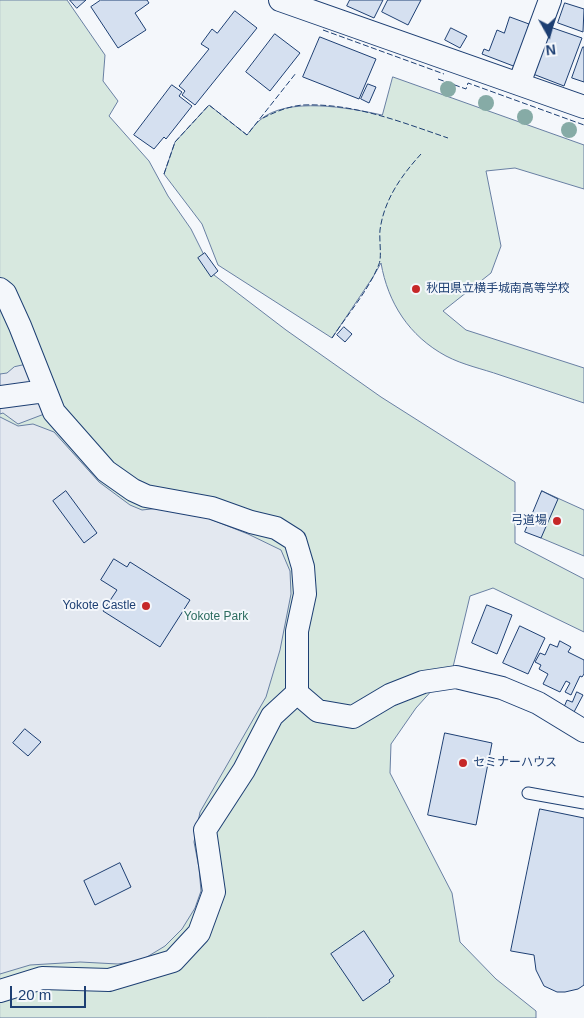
<!DOCTYPE html>
<meta charset="utf-8">
<style>
body{margin:0}
#map{position:relative;width:584px;height:1018px;overflow:hidden;background:#f4f7fb;font-family:Helvetica,sans-serif}
canvas{display:block}
.north{position:absolute;left:524px;top:10px;width:50px;height:50px;-webkit-text-stroke:4px #f4f7fb;paint-order:stroke;rotate:173deg;font-size:14px;font-weight:700;line-height:20px;text-align:center;color:#1d3f73}
.north::after{content:'';display:block;margin:auto;width:18px;height:22px;background:#1d3f73;clip-path:polygon(50% 0,100% 100%,50% 72%,0 100%)}
.scale{position:absolute;left:10px;top:986px;width:76px;height:22px;box-sizing:border-box;border:2px solid #1d3f73;border-top:0;padding-left:6px;font-size:15px;line-height:18px;white-space:nowrap;color:#1d3f73;-webkit-text-stroke:4px #f4f7fb;paint-order:stroke}
</style>
<div id="map">
<canvas width="584" height="1018"></canvas>
<div class="north">N</div>
<div class="scale">20 m</div>
</div>
<script>
const g = document.querySelector('canvas').getContext('2d');
g.lineJoin = 'round';
function paint(path, color) { g.fillStyle = color; g.fill(path, 'evenodd'); }
function trace(path, color, width, dash) { g.strokeStyle = color; g.lineWidth = width; g.lineCap = dash ? 'butt' : 'round'; g.setLineDash(dash || []); g.stroke(path); }
function write(font, color, halo, rows, align = 'center') {
  g.font = font + ' Helvetica,"Noto Sans JP",sans-serif'; g.lineWidth = 4; g.setLineDash([]); g.textBaseline = 'middle'; g.strokeStyle = halo; g.fillStyle = color; for (const [text, x, y, turn = 0] of rows) {
    g.save(); g.translate(x, y); g.rotate((+turn || 0) * Math.PI / 180); g.textAlign = isNaN(turn) ? turn : align; if (halo) g.strokeText(text, 0, 0); g.fillText(text, 0, 0); g.restore();
  }
}
const green = new Path2D(`
 M 0,0 L 67,0 L 105,55 L 103,81 L 118,101 L 109,116 L 149,161 L 168,196 L 191,229 L 214,275 L 286,330 L 381,397 L 515,482 L 515,543 L 584,579 L 584,632 L 493,588 L 470,596 L 453,667 L 416,708 L 391,744 L 390,773 L 452,893 L 460,942 L 496,979 L 536,1011 L 536,1018 L 0,1018 Z
 M 393,77 L 584,145 L 584,189 L 515,168 L 486,171 L 501,246 L 491,273 L 443,311 L 466,330 L 584,368 L 584,403 C 556,394 528,384 500,375 C 483,369 463,365 446,356 C 409,336 388,303 381,263 L 373,277 L 332,338 L 218,265 L 202,224 L 164,174 L 175,142 L 209,105 L 247,135 C 251,130 255,124 260,120 C 287,96 350,108 382,115 Z
 M 542,491 L 584,510 L 584,556 L 541,538 Z`);
const parking = new Path2D(`
 M 42,361 L 60,408 L 18,424 L 3,413 L 0,414 L 0,374 L 7,373 L 14,367 Z
 M 0,417 L 18,426 L 33,424 L 54,432 L 99,482 L 130,505 L 142,510 L 169,507 L 210,519 L 248,534 L 281,550 L 290,571 L 291,594 L 280,650 L 266,697 L 200,812 L 194,842 L 199,868 L 201,891 L 195,908 L 182,929 L 165,946 L 142,960 L 118,964 L 80,962 L 30,965 L 0,974 Z`);
const building = new Path2D(`
 M 70,0 L 86,0 L 77,8 Z
 M 101,0 L 147,0 L 149,3 L 135,13 L 146,30 L 118,48 L 91,7 Z
 M 350,0 L 383,0 L 374,18 L 347,6 Z
 M 388,0 L 421,0 L 408,25 L 382,12 Z
 M 565,3 L 584,9 L 583,32 L 558,23 Z
 M 235,11 L 257,28 L 195,105 L 182,95 L 185,91 L 179,86 L 209,49 L 201,44 L 212,29 L 217,33 Z
 M 510,17 L 529,24 L 516,67 L 482,54 L 484,49 L 489,51 L 497,30 L 504,33 Z
 M 550,27 L 582,38 L 564,86 L 533,74 Z
 M 451,28 L 467,36 L 460,48 L 445,40 Z
 M 275,34 L 300,53 L 270,91 L 246,72 Z
 M 320,37 L 376,59 L 359,99 L 303,77 Z
 M 583,47 L 584,47 L 584,82 L 572,78 Z
 M 368,84 L 376,87 L 369,103 L 361,99 Z
 M 172,85 L 182,92 L 179,96 L 192,106 L 166,139 L 164,137 L 154,149 L 134,135 Z
 M 205,253 L 218,271 L 211,277 L 198,258 Z
 M 344,327 L 352,334 L 345,342 L 337,335 Z
 M 66,491 L 97,533 L 84,543 L 53,501 Z
 M 542,491 L 558,499 L 541,538 L 525,532 Z
 M 114,559 L 127,567 L 130,562 L 190,600 L 160,647 L 103,611 L 117,590 L 101,580 Z
 M 487,605 L 512,615 L 497,654 L 472,643 Z
 M 520,626 L 545,638 L 528,674 L 503,663 Z
 M 560,641 L 571,647 L 568,652 L 584,660 L 584,674 L 582,677 L 580,676 L 571,695 L 565,692 L 570,683 L 566,681 L 560,692 L 543,684 L 548,674 L 539,669 L 541,665 L 535,662 L 540,653 L 545,655 L 550,644 L 557,647 Z
 M 577,692 L 583,695 L 574,712 L 564,707 L 567,700 L 572,702 Z
 M 25,729 L 41,742 L 28,756 L 13,743 Z
 M 445,733 L 492,743 L 476,825 L 428,815 Z
 M 540,809 L 584,818 L 584,985 L 578,989 L 565,992 L 557,992 L 544,986 L 536,970 L 534,955 L 511,951 Z
 M 120,863 L 131,887 L 95,905 L 84,881 Z
 M 364,931 L 394,976 L 389,980 L 390,982 L 363,1001 L 331,954 Z`);
const service = new Path2D(`
 M 528,793 L 584,803`);
const minor = new Path2D(`
 M 280,0 L 584,107
 M 519,84 L 550,0
 M 0,289 L 5,293 L 20,326 L 54,412 L 106,471 L 133,490 L 146,496 L 212,508 L 251,522 L 276,528 L 295,540 L 303,567 L 305,594 L 297,631 L 297,693 L 272,716 L 244,770 L 205,830 L 214,892 L 199,933 L 173,961 L 109,980 L 42,978 L 0,991
 M 0,397 L 45,391
 M 297,693 L 318,711 L 353,717 L 390,695 L 423,682 L 456,677 L 502,688 L 538,703 L 584,731`);
const fence = new Path2D(`
 M 323,30 L 444,74
 M 438,79 L 466,89 L 468,83 L 584,125
 M 263,118 C 275,112 289,106 303,105 C 354,103 401,122 448,138
 M 164,174 L 175,142 L 209,105 L 247,135 L 296,73
 M 332,338 C 347,315 369,290 379,264 C 382,257 379,240 380,230 C 384,200 401,176 421,154`);
const trees = [
 [448,89],
 [486,103],
 [525,117],
 [569,130]
];
const markers = [
 [416,289,5,"#c62828"],
 [557,521,5,"#c62828"],
 [146,606,5,"#c62828"],
 [463,763,5,"#c62828"]
];
const poiNames = [
 ["秋田県立横手城南高等学校",426,289],
 ["弓道場",547,521,"right"],
 ["Yokote Castle",136,606,"right"],
 ["セミナーハウス",473,763]
];
const parkNames = [
 ["Yokote Park",216,617]
];
paint(green, '#d7e8df');
trace(green, '#687fa3', 1);
paint(parking, '#e3e8f0');
trace(parking, '#687fa3', 1);
paint(building, '#d5e0f0');
trace(building, '#1d3f73', 1);
trace(service, '#1d3f73', 13);
trace(minor, '#1d3f73', 24);
trace(service, '#f4f7fb', 11);
trace(minor, '#f4f7fb', 22);
trace(fence, '#1d3f73', 1, [6, 2.5]);
g.fillStyle = '#86aba6';
for (const [x, y] of trees) { g.beginPath(); g.arc(x, y, 8, 0, 2 * Math.PI); g.fill(); }
for (const [x, y, r, color] of markers) { const dot = new Path2D(); dot.arc(x, y, r, 0, 2 * Math.PI); g.fillStyle = color; g.fill(dot); trace(dot, '#f4f7fb', 2); }
write('12px', '#1d3f73', '#f4f7fb', poiNames, 'left');
write('12px', '#2c6c60', '#f4f7fb', parkNames);
</script>
